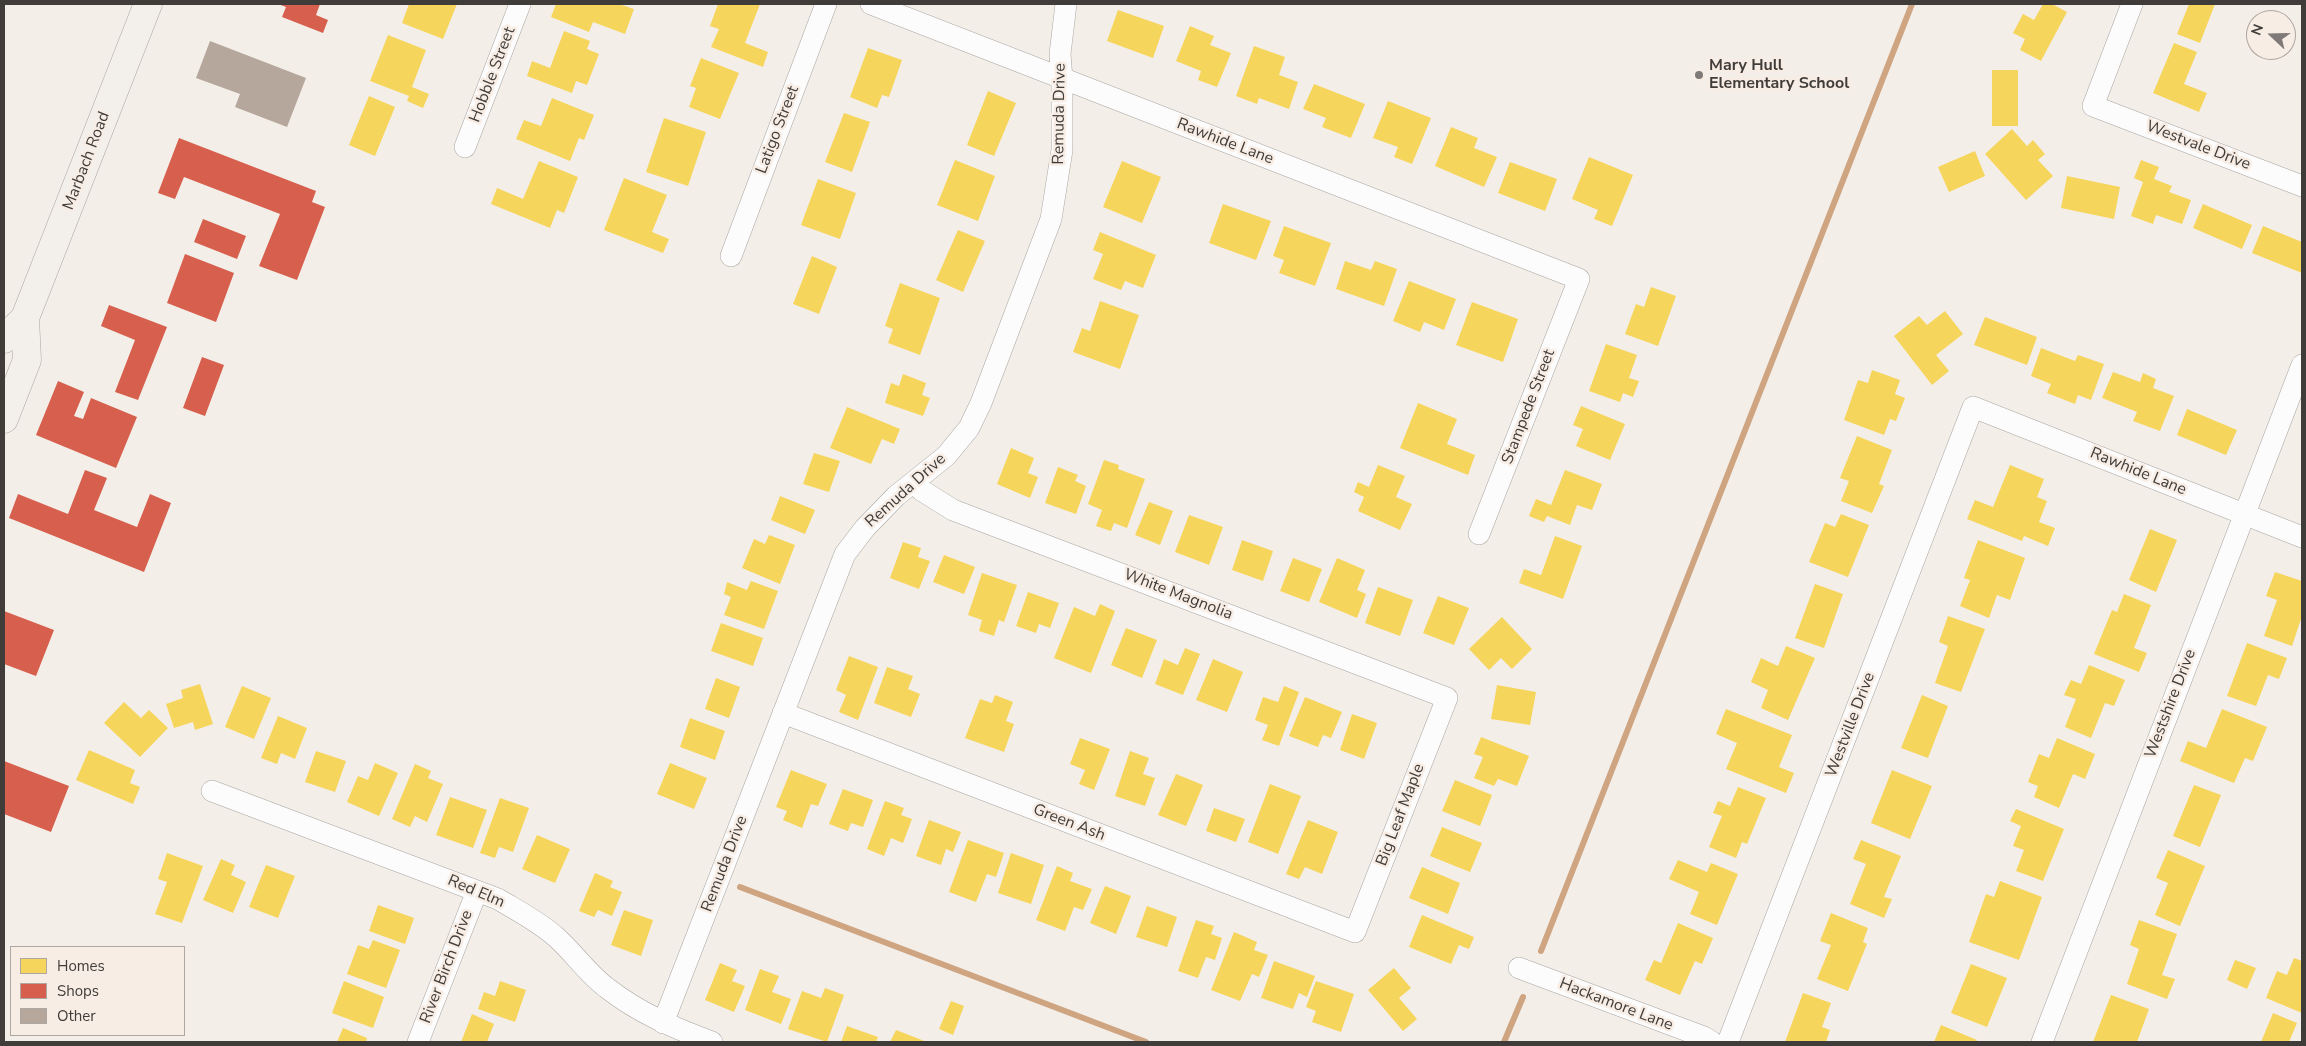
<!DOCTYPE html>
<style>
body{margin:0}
#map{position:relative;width:2306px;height:1046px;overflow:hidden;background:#f4eee9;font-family:"Nunito Sans",sans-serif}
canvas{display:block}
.frame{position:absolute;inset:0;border:5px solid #403c39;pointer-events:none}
.legend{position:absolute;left:10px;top:946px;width:175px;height:90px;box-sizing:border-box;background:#f8ede5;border:1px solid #aea6a0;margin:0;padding:6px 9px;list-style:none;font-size:15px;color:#403c39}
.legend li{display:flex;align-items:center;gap:10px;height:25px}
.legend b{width:25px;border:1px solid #aea6a0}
.north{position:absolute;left:2246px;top:10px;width:50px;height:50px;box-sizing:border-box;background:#f8ede5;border:1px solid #aea6a0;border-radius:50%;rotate:291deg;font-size:14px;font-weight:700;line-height:20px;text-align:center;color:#403c39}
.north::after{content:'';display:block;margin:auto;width:18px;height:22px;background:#7f7a77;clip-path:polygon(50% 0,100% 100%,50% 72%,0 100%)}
</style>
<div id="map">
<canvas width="2306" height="1046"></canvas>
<div class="frame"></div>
<ul class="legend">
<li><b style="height:14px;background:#f6d55c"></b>Homes</li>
<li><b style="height:14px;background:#d6604d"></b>Shops</li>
<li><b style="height:14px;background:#b5a79b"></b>Other</li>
</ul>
<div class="north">N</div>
</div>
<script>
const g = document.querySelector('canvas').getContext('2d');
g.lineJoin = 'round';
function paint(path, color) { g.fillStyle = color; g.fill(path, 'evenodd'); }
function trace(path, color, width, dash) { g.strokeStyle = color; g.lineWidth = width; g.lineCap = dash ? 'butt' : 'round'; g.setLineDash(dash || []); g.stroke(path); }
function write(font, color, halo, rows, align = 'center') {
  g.font = font + ' "Nunito Sans",sans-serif'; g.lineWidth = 5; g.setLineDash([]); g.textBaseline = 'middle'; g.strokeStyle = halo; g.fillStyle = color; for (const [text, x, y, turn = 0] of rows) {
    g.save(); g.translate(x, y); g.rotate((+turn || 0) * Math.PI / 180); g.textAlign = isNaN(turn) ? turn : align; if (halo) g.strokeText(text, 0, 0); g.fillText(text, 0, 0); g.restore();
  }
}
const homes = new Path2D(`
 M 409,4 L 457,4 L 443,39 L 402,23 Z
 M 556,4 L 619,4 L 634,9 L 625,34 L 593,22 L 589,32 L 551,17 Z
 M 718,4 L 760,4 L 745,43 L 768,52 L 763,67 L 711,47 L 719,29 L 710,26 Z
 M 2043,4 L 2052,4 L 2067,12 L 2041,61 L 2020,50 L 2025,39 L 2013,33 L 2023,14 L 2034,20 Z
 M 2189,4 L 2215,4 L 2200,43 L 2177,34 Z
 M 1118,10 L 1164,26 L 1153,58 L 1107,41 Z
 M 1190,26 L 1214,36 L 1210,45 L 1231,53 L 1217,87 L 1198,80 L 1201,71 L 1176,61 Z
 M 564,31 L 590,41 L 587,49 L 599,54 L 587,85 L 576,81 L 572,93 L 527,76 L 532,61 L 550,68 Z
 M 388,35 L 426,50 L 412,87 L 429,94 L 423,108 L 407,101 L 409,96 L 370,81 Z
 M 2174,43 L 2197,52 L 2184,84 L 2207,93 L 2199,112 L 2153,93 Z
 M 1254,46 L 1285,57 L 1279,75 L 1298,82 L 1289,109 L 1259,98 L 1257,104 L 1236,96 Z
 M 868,48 L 902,60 L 889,97 L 882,95 L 877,108 L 850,97 Z
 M 701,58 L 739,73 L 720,119 L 689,107 L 696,88 L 690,86 Z
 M 1992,70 L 2018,70 L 2018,126 L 1992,126 Z
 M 1314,84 L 1365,104 L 1351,138 L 1322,127 L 1326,118 L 1303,109 Z
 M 988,91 L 1016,103 L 994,156 L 967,145 Z
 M 369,96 L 395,107 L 375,156 L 349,145 Z
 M 552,98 L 594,115 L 584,140 L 579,138 L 570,161 L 516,139 L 524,120 L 541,126 Z
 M 1388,101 L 1431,118 L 1412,164 L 1394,157 L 1398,147 L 1373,138 Z
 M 844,113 L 870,122 L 852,172 L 825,162 Z
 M 664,118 L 706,132 L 688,186 L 646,172 Z
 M 1451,127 L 1478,138 L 1474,148 L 1497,157 L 1484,187 L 1435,166 Z
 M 2012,129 L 2027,146 L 2033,140 L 2045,154 L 2038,160 L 2053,176 L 2026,200 L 1985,154 Z
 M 1975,151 L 1985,176 L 1949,192 L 1938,167 Z
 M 1589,157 L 1633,175 L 1612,226 L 1594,219 L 1598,210 L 1572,199 Z
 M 955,160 L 995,176 L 978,221 L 937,205 Z
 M 2141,160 L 2159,167 L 2154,179 L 2172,186 L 2169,192 L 2191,200 L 2182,224 L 2156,215 L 2153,224 L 2131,216 L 2143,182 L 2134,178 Z
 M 539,161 L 578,177 L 564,213 L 557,210 L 550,228 L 491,204 L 497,188 L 523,199 Z
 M 1122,161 L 1161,177 L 1142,223 L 1103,207 Z
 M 1510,162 L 1557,179 L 1545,211 L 1498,193 Z
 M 2067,176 L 2120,187 L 2114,219 L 2061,208 Z
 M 624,178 L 667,195 L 652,232 L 669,239 L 663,253 L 604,230 Z
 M 818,179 L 856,193 L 840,239 L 801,225 Z
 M 1223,204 L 1271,221 L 1256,260 L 1209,243 Z
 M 2203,204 L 2252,225 L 2242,249 L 2193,228 Z
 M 1284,226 L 1331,243 L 1315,286 L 1279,273 L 1284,260 L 1273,256 Z
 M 2263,226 L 2302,242 L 2302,273 L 2252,253 Z
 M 958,230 L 985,241 L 963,292 L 936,280 Z
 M 1100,232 L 1156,255 L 1143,288 L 1125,281 L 1121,290 L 1093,279 L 1103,254 L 1093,250 Z
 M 812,256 L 837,267 L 819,314 L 793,304 Z
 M 1345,261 L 1371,270 L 1375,261 L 1397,269 L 1384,306 L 1336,289 Z
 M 1409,281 L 1456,299 L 1444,330 L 1424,322 L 1420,332 L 1393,321 Z
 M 900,283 L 940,298 L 920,355 L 888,343 L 893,329 L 885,326 Z
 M 1651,287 L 1676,296 L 1658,346 L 1625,334 L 1636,304 L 1644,307 Z
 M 1100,301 L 1139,315 L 1120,369 L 1073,352 L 1082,328 L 1090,331 Z
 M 1472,302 L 1518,319 L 1503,362 L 1456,345 Z
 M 1945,311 L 1963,334 L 1936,355 L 1949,371 L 1932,385 L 1894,336 L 1919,316 L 1927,325 Z
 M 1985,317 L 2037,337 L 2027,365 L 1974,345 Z
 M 1606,344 L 1637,355 L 1629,378 L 1639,381 L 1633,397 L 1623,393 L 1620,402 L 1589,391 Z
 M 2041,348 L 2075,361 L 2078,355 L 2104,364 L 2091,400 L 2078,395 L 2075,404 L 2047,393 L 2051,384 L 2031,376 Z
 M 1872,370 L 1900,380 L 1895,394 L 1905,398 L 1896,421 L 1890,419 L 1884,435 L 1844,420 L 1858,380 L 1868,383 Z
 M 2113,372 L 2140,382 L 2143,373 L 2156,379 L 2153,388 L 2174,396 L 2160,431 L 2133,421 L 2137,412 L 2102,398 Z
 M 903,374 L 926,383 L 922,395 L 930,398 L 923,416 L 885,403 L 891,383 L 899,386 Z
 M 1418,403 L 1457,419 L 1447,444 L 1475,455 L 1468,475 L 1400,448 Z
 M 1581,406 L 1625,424 L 1610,460 L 1576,446 L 1583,429 L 1573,425 Z
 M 847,407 L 900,429 L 894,444 L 882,439 L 871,464 L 830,448 Z
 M 2187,409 L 2237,430 L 2226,455 L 2177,435 Z
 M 1857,436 L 1892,450 L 1879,484 L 1884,486 L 1872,513 L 1841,501 L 1849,481 L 1840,478 Z
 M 1011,448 L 1034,458 L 1028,473 L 1038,477 L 1030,498 L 997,484 Z
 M 814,453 L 840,461 L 829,492 L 803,484 Z
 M 1104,460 L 1119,465 L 1118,469 L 1145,479 L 1127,528 L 1114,523 L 1111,531 L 1096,526 L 1102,510 L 1088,504 Z
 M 1378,465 L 1405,476 L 1396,497 L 1412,504 L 1400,530 L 1358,511 L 1364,497 L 1354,492 L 1358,482 L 1369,487 Z
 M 2010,465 L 2044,479 L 2037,497 L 2047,501 L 2039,522 L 2055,528 L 2048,546 L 2024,536 L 2022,541 L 1967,519 L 1975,500 L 1993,507 Z
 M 1058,467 L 1078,475 L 1075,481 L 1086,486 L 1076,514 L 1045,503 Z
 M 1565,470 L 1602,484 L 1592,510 L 1577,505 L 1570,525 L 1547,516 L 1544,522 L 1529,516 L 1536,499 L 1551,505 Z
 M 780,496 L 815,510 L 805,534 L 771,520 Z
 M 1149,502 L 1173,511 L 1160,545 L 1135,535 Z
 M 1841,514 L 1869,525 L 1848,577 L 1809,562 L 1825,523 L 1835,527 Z
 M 1189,515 L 1223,527 L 1209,565 L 1175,552 Z
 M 2150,529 L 2177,540 L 2156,592 L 2129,580 Z
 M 769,535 L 795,545 L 780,584 L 742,568 L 754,539 L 765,544 Z
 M 1555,536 L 1582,546 L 1563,599 L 1519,583 L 1524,569 L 1541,575 Z
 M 1242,540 L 1273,551 L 1263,581 L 1232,570 Z
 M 1978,540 L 2025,558 L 2010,600 L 1997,595 L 1989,618 L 1960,606 L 1970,580 L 1964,578 Z
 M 903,542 L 921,548 L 918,557 L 930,561 L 919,589 L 890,578 Z
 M 944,555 L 975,567 L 964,594 L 933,582 Z
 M 1293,558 L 1322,569 L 1309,602 L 1280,591 Z
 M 1337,558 L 1365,570 L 1357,590 L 1366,594 L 1357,618 L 1319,602 Z
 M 2275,572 L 2302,581 L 2302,616 L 2292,646 L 2264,636 L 2277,600 L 2266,596 Z
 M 982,573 L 1017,585 L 1004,622 L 999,620 L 994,636 L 979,631 L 982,620 L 968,615 Z
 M 751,581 L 778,591 L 764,629 L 724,615 L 731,597 L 724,594 L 727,582 L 747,590 Z
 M 1815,584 L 1843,594 L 1824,648 L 1795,638 Z
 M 1378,587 L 1413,600 L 1400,636 L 1365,623 Z
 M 1028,592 L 1059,603 L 1050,628 L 1039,624 L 1036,633 L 1016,626 Z
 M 2124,594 L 2151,605 L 2134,648 L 2147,653 L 2139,672 L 2094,654 L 2112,610 L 2117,612 Z
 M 1438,596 L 1469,608 L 1454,645 L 1423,633 Z
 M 1100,604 L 1115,611 L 1091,673 L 1054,658 L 1074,607 L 1095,616 Z
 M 1948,616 L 1985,629 L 1961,692 L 1935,683 L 1948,646 L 1939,642 Z
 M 1502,617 L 1532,649 L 1512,669 L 1501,658 L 1489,670 L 1469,649 Z
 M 721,623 L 763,638 L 753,666 L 711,651 Z
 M 1126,628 L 1157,640 L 1142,678 L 1111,665 Z
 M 2247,643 L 2287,658 L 2279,679 L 2268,675 L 2256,706 L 2227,696 Z
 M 1786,646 L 1815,658 L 1788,720 L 1761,708 L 1768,690 L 1751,682 L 1761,658 L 1778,666 Z
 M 1185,648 L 1200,654 L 1183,695 L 1155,684 L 1164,659 L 1178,665 Z
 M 849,656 L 878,667 L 858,720 L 839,712 L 846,695 L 836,690 Z
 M 1213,659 L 1243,672 L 1227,712 L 1196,700 Z
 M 2089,665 L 2125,680 L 2114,706 L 2105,703 L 2091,738 L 2065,727 L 2076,699 L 2064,695 L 2071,680 L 2081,684 Z
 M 887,667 L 913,676 L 908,689 L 920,694 L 911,717 L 874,703 Z
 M 716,678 L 740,687 L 729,718 L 705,709 Z
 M 200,684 L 213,724 L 195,730 L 193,722 L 174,728 L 166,704 L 183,698 L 181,690 Z
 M 1497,685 L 1536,692 L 1530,725 L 1491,719 Z
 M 242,686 L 271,698 L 254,739 L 225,727 Z
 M 1284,686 L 1299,692 L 1279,746 L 1262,740 L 1268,725 L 1255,720 L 1263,697 L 1278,702 Z
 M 995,695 L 1013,702 L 1006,721 L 1014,724 L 1004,752 L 965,738 L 980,699 L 992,703 Z
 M 1922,695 L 1948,706 L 1928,758 L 1901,748 Z
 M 1305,697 L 1342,712 L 1331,738 L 1323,735 L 1318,747 L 1289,736 Z
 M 124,702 L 141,718 L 149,710 L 168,728 L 140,757 L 104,723 Z
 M 1726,709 L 1792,735 L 1779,767 L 1794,773 L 1786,793 L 1726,769 L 1737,743 L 1716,734 Z
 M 2222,709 L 2267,727 L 2253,761 L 2245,758 L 2234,783 L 2180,761 L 2188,741 L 2206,748 Z
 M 1352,714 L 1377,723 L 1364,759 L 1340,750 Z
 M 278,716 L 307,728 L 295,759 L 281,753 L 277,764 L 261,758 Z
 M 690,718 L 725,731 L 715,760 L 680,747 Z
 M 1481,737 L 1529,756 L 1517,786 L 1498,779 L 1494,786 L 1474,778 L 1483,757 L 1474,754 Z
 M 1080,738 L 1110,749 L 1094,790 L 1079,784 L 1085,770 L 1070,764 Z
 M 2057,738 L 2095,754 L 2085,779 L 2073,774 L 2059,808 L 2034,797 L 2038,786 L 2028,782 L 2039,754 L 2049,758 Z
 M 89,750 L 135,770 L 130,783 L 140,787 L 133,804 L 76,780 Z
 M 316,751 L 346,761 L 335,792 L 305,782 Z
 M 1130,751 L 1149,758 L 1143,774 L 1155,778 L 1145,806 L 1115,796 Z
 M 375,763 L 398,773 L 379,816 L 347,802 L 358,776 L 368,780 Z
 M 670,763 L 707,778 L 694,809 L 657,794 Z
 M 415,764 L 431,771 L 428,778 L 443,784 L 427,822 L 415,816 L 410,827 L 392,819 Z
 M 791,770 L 827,784 L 818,806 L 811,804 L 802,828 L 783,820 L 787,811 L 776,807 Z
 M 1892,770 L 1932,786 L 1910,839 L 1871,823 Z
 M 1176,774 L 1203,785 L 1186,826 L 1158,815 Z
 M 1455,780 L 1492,795 L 1480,826 L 1442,811 Z
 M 1270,784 L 1301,796 L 1278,854 L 1248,842 Z
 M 2194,785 L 2221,795 L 2200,847 L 2173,836 Z
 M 1738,787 L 1766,798 L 1747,844 L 1742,842 L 1736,858 L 1709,847 L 1722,816 L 1713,813 L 1718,801 L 1730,806 Z
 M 843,789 L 873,800 L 863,827 L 851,823 L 848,831 L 829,824 Z
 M 450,797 L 487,810 L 473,848 L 436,835 Z
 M 500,798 L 529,808 L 513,852 L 499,847 L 495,858 L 480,853 Z
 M 885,801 L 904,808 L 901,815 L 912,819 L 903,843 L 891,838 L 884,856 L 867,849 Z
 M 1214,808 L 1245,819 L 1236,842 L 1206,831 Z
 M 2016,809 L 2064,829 L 2043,881 L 2016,871 L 2024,850 L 2013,846 L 2021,826 L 2010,821 Z
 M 929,820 L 961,832 L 953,852 L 946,849 L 941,865 L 916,856 Z
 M 1308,820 L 1338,832 L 1322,874 L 1305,867 L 1299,879 L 1286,874 Z
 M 1442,827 L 1482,843 L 1470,872 L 1430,856 Z
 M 537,835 L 570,849 L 555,883 L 522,869 Z
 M 968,840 L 1004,853 L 996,877 L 987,874 L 976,902 L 949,892 Z
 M 1861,840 L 1901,856 L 1884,897 L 1892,899 L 1884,918 L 1850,904 L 1866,864 L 1853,859 Z
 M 2168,850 L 2205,866 L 2180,926 L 2155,915 L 2168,883 L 2156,878 Z
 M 167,853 L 203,866 L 182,923 L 155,914 L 167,882 L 158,879 Z
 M 1011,853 L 1044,865 L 1031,904 L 998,893 Z
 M 221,859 L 235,865 L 231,875 L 246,882 L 233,913 L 203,900 Z
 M 1678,860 L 1707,872 L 1711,863 L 1738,874 L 1717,925 L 1690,914 L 1699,892 L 1669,879 Z
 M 266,865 L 295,876 L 278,918 L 249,907 Z
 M 1057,866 L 1073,873 L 1070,881 L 1092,889 L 1083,910 L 1074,907 L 1065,931 L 1036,920 Z
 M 1422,867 L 1460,883 L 1448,914 L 1409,898 Z
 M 595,873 L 613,881 L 610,887 L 622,892 L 612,916 L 598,910 L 594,917 L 579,911 Z
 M 2000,881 L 2042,897 L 2019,960 L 1969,942 L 1986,894 L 1994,897 Z
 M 1105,886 L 1131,896 L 1116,934 L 1090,923 Z
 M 378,905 L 414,918 L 405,944 L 369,931 Z
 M 1147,906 L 1177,917 L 1167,947 L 1136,937 Z
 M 624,910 L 653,920 L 641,956 L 611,945 Z
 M 1831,913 L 1868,928 L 1863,942 L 1867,944 L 1848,991 L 1817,979 L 1831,945 L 1820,941 Z
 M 1422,915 L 1474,937 L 1469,949 L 1459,945 L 1451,964 L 1409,947 Z
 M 1196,920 L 1214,926 L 1211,934 L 1222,938 L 1215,960 L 1206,957 L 1198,978 L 1178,971 Z
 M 2139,920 L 2177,934 L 2162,975 L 2175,979 L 2167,999 L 2127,984 L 2139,949 L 2130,945 Z
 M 1678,923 L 1713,938 L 1702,964 L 1695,961 L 1680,995 L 1645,980 L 1654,960 L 1661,963 Z
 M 1234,932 L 1257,942 L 1254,950 L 1268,955 L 1259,977 L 1252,974 L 1240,1001 L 1211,990 Z
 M 373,940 L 400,950 L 386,988 L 347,974 L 358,945 L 369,949 Z
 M 2294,958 L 2302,961 L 2302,1013 L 2266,998 L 2277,971 L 2287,975 Z
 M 2235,960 L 2256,968 L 2247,989 L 2227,980 Z
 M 1274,961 L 1315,976 L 1307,997 L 1299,993 L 1293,1009 L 1261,998 Z
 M 720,963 L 737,970 L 732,981 L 745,986 L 734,1012 L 705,1000 Z
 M 1971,964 L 2007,978 L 1987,1027 L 1951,1013 Z
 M 1394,968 L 1411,988 L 1399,998 L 1417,1019 L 1403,1031 L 1368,990 Z
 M 760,969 L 779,976 L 772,992 L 791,999 L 781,1024 L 745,1010 Z
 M 344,981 L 384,997 L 373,1028 L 332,1013 Z
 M 500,981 L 526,990 L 515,1022 L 478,1009 L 484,992 L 495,996 Z
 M 1316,981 L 1354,994 L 1341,1032 L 1312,1022 L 1316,1011 L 1306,1007 Z
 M 825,988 L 844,995 L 827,1042 L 788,1029 L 802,991 L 821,998 Z
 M 1803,993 L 1831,1003 L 1822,1027 L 1830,1030 L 1826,1042 L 1785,1042 Z
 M 2111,995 L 2149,1009 L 2137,1042 L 2093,1042 Z
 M 951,1001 L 964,1006 L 953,1035 L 939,1029 Z
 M 2273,1013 L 2297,1023 L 2289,1042 L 2261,1042 Z
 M 472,1014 L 494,1024 L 487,1042 L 461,1042 Z
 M 1941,1025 L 1977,1040 L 1976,1042 L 1934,1042 Z
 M 847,1026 L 878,1037 L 876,1042 L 841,1042 Z
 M 343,1028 L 367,1038 L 366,1042 L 337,1042 Z
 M 896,1030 L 927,1042 L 890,1042 Z`);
const shops = new Path2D(`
 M 278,4 L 320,4 L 316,15 L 328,20 L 323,33 L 282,17 L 286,7 Z
 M 179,138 L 316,191 L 312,202 L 325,207 L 297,280 L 259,266 L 280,214 L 184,177 L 175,199 L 158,193 Z
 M 203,219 L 246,236 L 237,259 L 194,242 Z
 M 185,254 L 234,273 L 216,322 L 167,303 Z
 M 109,305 L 167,327 L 138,400 L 115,392 L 135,340 L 101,326 Z
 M 202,357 L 224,365 L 205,416 L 183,408 Z
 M 58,381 L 84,392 L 74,416 L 83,419 L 91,398 L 137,417 L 116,468 L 36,435 Z
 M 85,470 L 107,478 L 94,510 L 137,527 L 150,494 L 171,503 L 144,572 L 9,518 L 18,494 L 68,514 Z
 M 4,611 L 54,630 L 36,676 L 4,664 Z
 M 4,761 L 69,786 L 51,832 L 4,814 Z`);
const stream = new Path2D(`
 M 740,887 L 1146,1042
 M 1541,951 L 1912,4
 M 1504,1042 L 1523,997`);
const building = new Path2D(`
 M 210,41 L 306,78 L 287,127 L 235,107 L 240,94 L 196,78 Z`);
const minor = new Path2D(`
 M 871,4 L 1579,279 L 1479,534
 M 2132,4 L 2093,106 L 2302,186
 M 465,147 L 520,4
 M 731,256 L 826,4
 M 783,713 L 1355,932 L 1447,698 L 953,510 L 921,490 L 915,483
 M 212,791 L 498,899 C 518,911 538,921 556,937 C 574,953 588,974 607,988 C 639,1013 674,1028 712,1042
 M 1519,968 L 1704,1037 L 1712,1042
 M 663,1023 L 845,554 L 865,528 L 896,496 L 946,456 L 969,428 L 981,403 L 1051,219 L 1062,150 L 1062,79 L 1060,54 L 1066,4
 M 418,1042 L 477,891
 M 1728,1042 L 1973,407 L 2302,537
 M 2042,1042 L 2302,365`);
const secondary = new Path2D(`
 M 4,339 L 25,318
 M 4,419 L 27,360 L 25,318 L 148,4`);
const markers = [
 [1699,75,5,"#7f7a77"]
];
const poiNames = [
 ["Mary Hull",1709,66],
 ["Elementary School",1709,84]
];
const streetNames = [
 ["Hobble Street",493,75,-69],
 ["Remuda Drive",1060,114,-89],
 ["Latigo Street",778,130,-69],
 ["Rawhide Lane",1225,142,21],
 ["Westvale Drive",2198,146,21],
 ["Marbach Road",87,161,-69],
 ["Stampede Street",1529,407,-69],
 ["Rawhide Lane",2138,472,22],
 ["Remuda Drive",906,491,-42],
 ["White Magnolia",1178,595,21],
 ["Westshire Drive",2171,704,-69],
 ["Westville Drive",1851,725,-69],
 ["Big Leaf Maple",1401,815,-69],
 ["Green Ash",1069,823,21],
 ["Remuda Drive",725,864,-69],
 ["Red Elm",476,892,23],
 ["River Birch Drive",447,967,-69],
 ["Hackamore Lane",1616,1005,21]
];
paint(homes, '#f6d55c');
paint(shops, '#d6604d');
trace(stream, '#cfa581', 6);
paint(building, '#b5a79b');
trace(minor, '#a9a5a1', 22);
trace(secondary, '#a9a5a1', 29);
trace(minor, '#fdfcfc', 21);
trace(secondary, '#f3f0ec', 28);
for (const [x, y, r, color] of markers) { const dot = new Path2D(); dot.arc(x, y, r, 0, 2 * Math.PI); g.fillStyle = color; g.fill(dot); trace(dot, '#f8ede5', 2); }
write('bold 16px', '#403c39', '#f8ede5', poiNames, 'left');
write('16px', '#403c39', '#f8ede5', streetNames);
</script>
